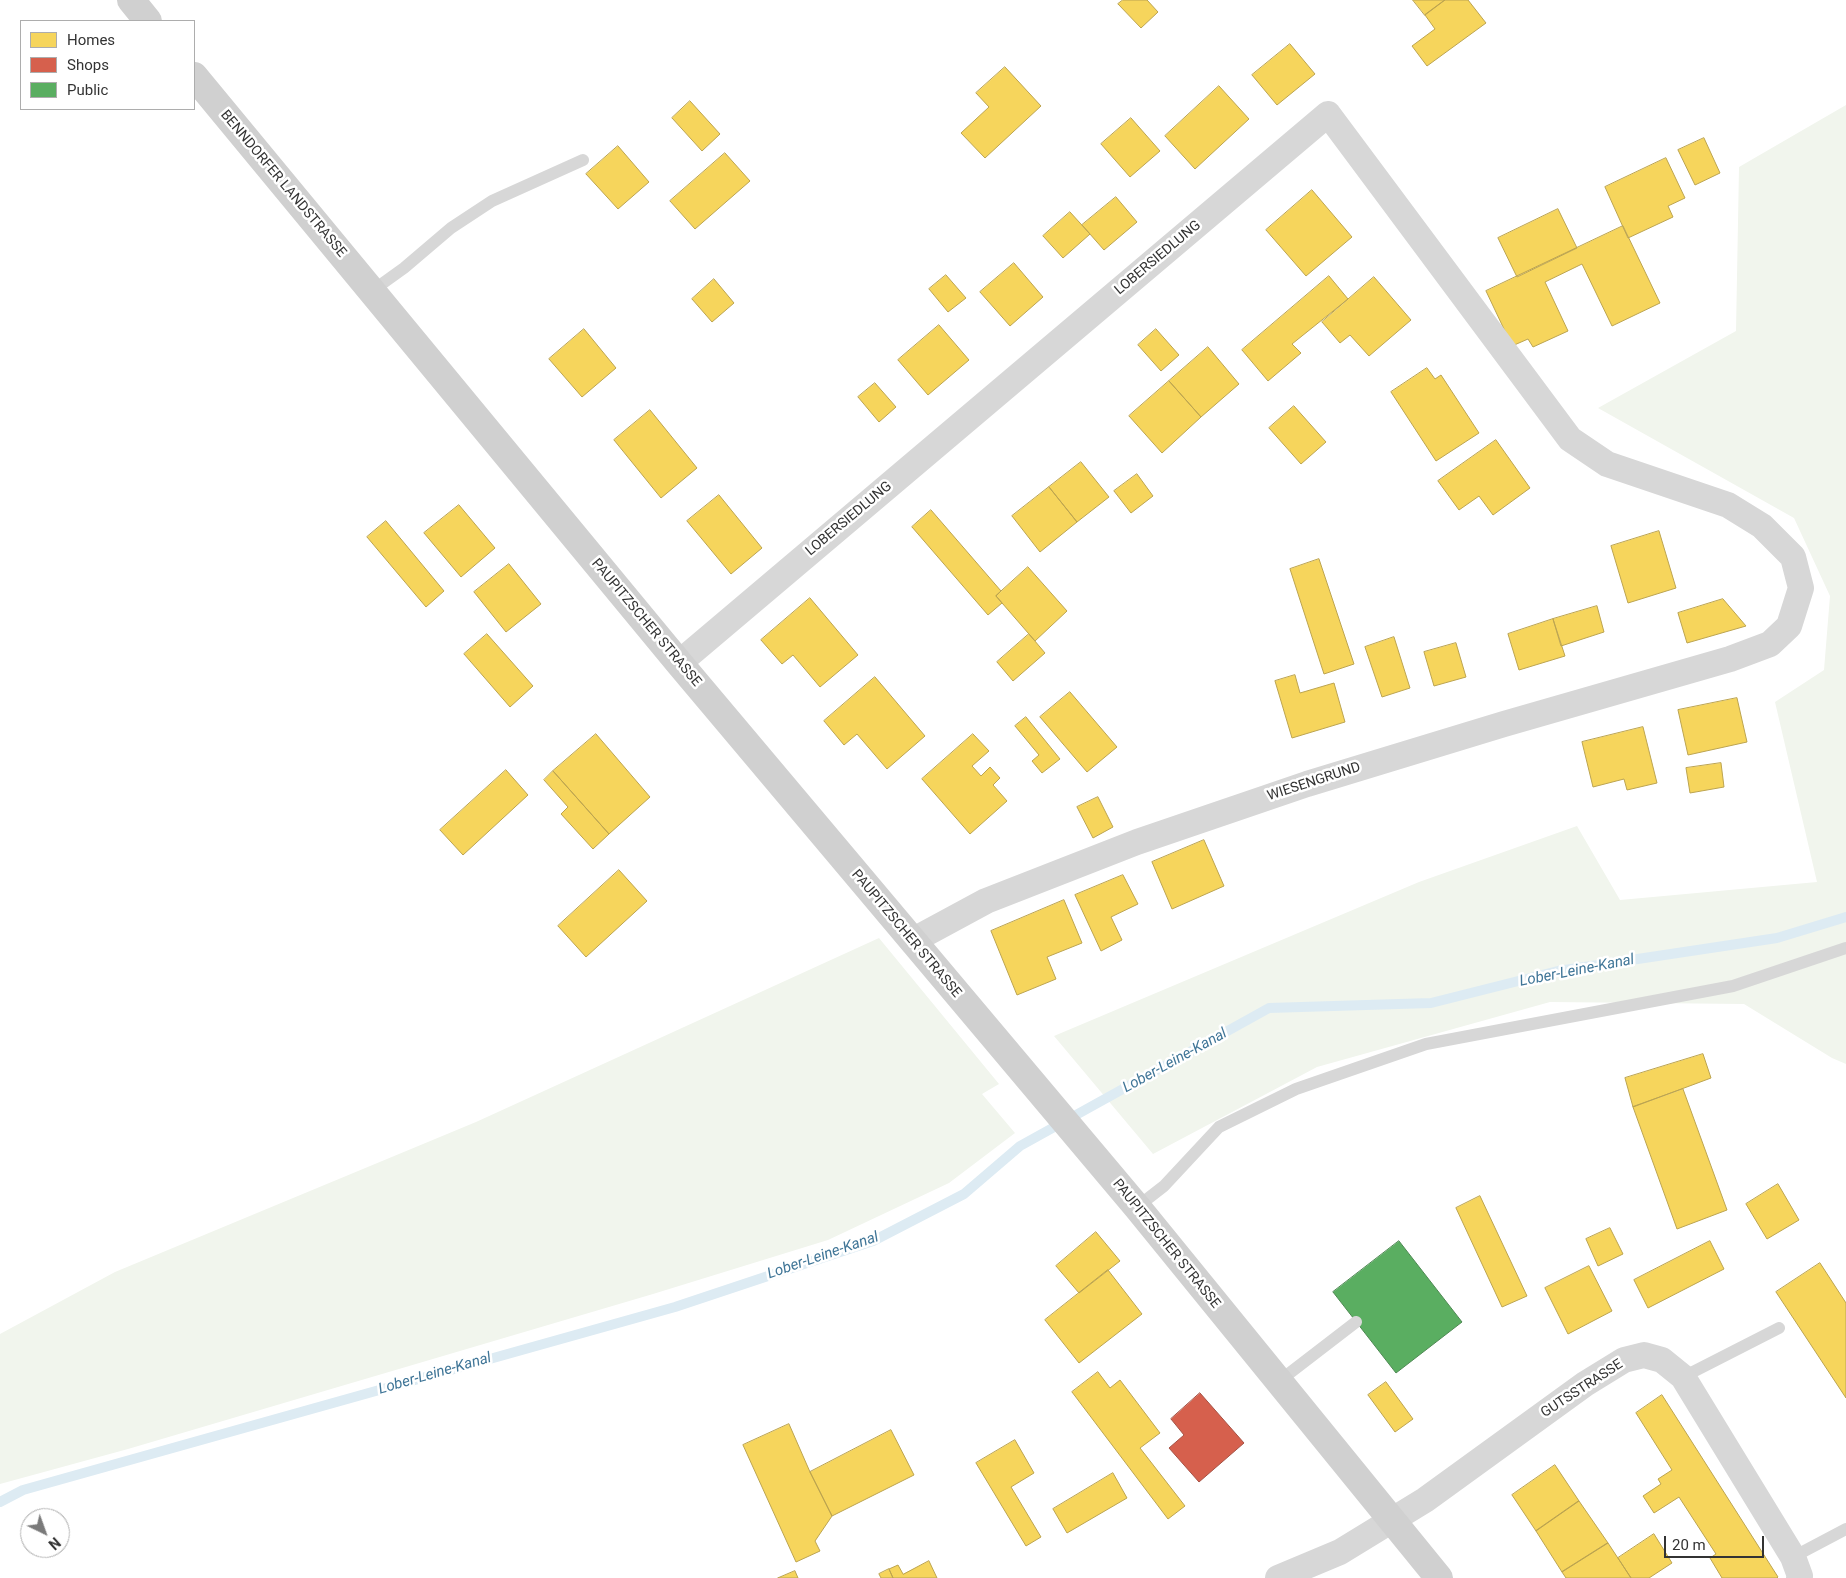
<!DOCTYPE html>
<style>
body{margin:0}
#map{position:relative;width:1846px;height:1578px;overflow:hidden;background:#fff;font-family:Roboto,sans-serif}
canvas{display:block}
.legend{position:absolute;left:20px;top:20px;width:175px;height:90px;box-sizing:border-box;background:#fff;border:1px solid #adadad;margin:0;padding:6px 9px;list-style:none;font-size:15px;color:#333}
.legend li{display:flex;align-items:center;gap:10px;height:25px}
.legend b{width:25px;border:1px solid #adadad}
.north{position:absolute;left:20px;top:1508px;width:50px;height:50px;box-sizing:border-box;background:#fff;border:1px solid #adadad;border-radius:50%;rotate:138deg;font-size:14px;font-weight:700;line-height:20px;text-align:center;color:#333}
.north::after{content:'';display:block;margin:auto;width:18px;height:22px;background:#7a7a7a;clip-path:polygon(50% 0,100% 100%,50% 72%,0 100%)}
.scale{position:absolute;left:1664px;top:1536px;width:100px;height:22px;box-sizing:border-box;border:2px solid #333;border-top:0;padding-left:6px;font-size:15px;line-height:18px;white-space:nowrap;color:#333;-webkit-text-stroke:4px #fff;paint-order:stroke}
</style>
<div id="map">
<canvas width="1846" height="1578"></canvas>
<ul class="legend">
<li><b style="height:14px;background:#f6d55c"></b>Homes</li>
<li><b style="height:14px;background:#d6604d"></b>Shops</li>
<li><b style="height:14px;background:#5aae61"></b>Public</li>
</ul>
<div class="north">N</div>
<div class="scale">20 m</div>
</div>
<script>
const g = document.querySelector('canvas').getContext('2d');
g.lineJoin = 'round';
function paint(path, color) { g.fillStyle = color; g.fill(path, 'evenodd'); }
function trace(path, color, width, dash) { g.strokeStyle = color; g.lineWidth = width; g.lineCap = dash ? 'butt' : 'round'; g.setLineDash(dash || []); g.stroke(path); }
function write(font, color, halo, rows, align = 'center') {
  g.font = font + ' Roboto,sans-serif'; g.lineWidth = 5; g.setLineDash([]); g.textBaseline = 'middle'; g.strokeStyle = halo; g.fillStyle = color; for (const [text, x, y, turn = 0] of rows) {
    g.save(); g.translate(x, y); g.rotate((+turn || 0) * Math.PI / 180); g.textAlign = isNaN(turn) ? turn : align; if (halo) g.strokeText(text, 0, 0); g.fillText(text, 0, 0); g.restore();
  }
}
const green = new Path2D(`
 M 1846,105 L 1846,1064 L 1832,1058 L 1744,1004 L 1550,1002 L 1317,1067 L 1153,1154 L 1054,1036 L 1419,882 L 1577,826 L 1620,900 L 1817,882 L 1775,702 L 1824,670 L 1830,596 L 1794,518 L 1598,408 L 1736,331 L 1739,167 Z
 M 879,938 L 999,1084 L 982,1094 L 1015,1133 L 949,1183 L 828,1240 L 653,1294 L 128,1449 L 0,1484 L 0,1334 L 115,1272 L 476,1122 Z`);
const homes = new Path2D(`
 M 1123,0 L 1147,0 L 1158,12 L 1141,28 L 1118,4 Z
 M 1413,0 L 1445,0 L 1425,15 Z
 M 1445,0 L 1468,0 L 1486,23 L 1427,66 L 1412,46 L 1435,29 L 1425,15 Z
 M 1290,44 L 1315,74 L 1277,105 L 1252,75 Z
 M 1005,67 L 1041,106 L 985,158 L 961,133 L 989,107 L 976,93 Z
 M 1219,86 L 1249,119 L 1195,169 L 1165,136 Z
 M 690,101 L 720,134 L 702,151 L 672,118 Z
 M 1131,118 L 1160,151 L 1130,177 L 1101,144 Z
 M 1704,138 L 1720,173 L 1695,185 L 1678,150 Z
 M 618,146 L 649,182 L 618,209 L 586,174 Z
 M 725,153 L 750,181 L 695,229 L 670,201 Z
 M 1666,158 L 1685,198 L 1668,206 L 1673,217 L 1628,238 L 1605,187 Z
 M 1312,190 L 1352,237 L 1306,276 L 1266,230 Z
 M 1116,197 L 1137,222 L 1104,250 L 1082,225 Z
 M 1558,209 L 1577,248 L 1517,277 L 1498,238 Z
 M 1070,212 L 1090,234 L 1063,258 L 1043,236 Z
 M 1623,226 L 1660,303 L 1612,326 L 1582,264 L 1545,282 L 1568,331 L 1533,347 L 1528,339 L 1512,346 L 1486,291 Z
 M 1014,263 L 1043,297 L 1010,326 L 980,292 Z
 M 946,275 L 966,298 L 948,312 L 929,289 Z
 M 1329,276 L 1348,299 L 1292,344 L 1301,353 L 1268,381 L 1242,350 Z
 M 1374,277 L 1411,320 L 1369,356 L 1350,335 L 1340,343 L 1322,322 Z
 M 714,279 L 734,303 L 712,322 L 692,299 Z
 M 939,325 L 969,360 L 928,395 L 898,360 Z
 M 584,329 L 616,368 L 582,397 L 549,359 Z
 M 1156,329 L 1179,355 L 1161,371 L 1138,345 Z
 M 1208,347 L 1239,384 L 1201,417 L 1169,381 Z
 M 1427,368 L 1435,379 L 1441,375 L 1479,433 L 1436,461 L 1391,392 Z
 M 1169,381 L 1201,417 L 1162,453 L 1129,416 Z
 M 875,383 L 896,407 L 879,422 L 858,397 Z
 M 1294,406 L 1326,442 L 1301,464 L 1269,428 Z
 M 650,410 L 697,468 L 661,498 L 614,440 Z
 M 1496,440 L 1530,488 L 1493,515 L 1479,496 L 1459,510 L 1438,481 Z
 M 1081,462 L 1109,497 L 1077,522 L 1049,487 Z
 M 1137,474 L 1153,496 L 1131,513 L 1114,491 Z
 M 1049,487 L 1077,522 L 1040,552 L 1012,516 Z
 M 719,495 L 762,548 L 731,574 L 687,521 Z
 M 459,505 L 495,548 L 461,577 L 424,533 Z
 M 931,510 L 1001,591 L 996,596 L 1002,603 L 988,615 L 912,527 Z
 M 386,521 L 444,591 L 426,607 L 367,537 Z
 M 1659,531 L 1676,588 L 1628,603 L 1611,546 Z
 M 1319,559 L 1354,664 L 1324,674 L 1290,569 Z
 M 509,564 L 541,604 L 506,632 L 474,592 Z
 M 1028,567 L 1067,611 L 1035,641 L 996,596 Z
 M 810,598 L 858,655 L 820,687 L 793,655 L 782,664 L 761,640 Z
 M 1723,599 L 1746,626 L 1687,643 L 1678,613 Z
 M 1597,606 L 1604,632 L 1561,646 L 1553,619 Z
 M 1553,619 L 1565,656 L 1519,670 L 1508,634 Z
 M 487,634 L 533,686 L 510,707 L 464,654 Z
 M 1029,634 L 1045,653 L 1013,681 L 997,662 Z
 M 1394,637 L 1410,688 L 1382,697 L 1365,647 Z
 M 1456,643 L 1466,677 L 1434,686 L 1424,652 Z
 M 1295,675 L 1300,693 L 1334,683 L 1345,722 L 1292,738 L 1275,681 Z
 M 875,677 L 925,736 L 887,769 L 857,734 L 844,745 L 824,721 Z
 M 1070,692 L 1117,747 L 1087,772 L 1040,717 Z
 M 1737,698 L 1747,742 L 1688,755 L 1678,710 Z
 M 1026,717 L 1060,759 L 1042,773 L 1032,761 L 1039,755 L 1015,726 Z
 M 1643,727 L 1657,783 L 1627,790 L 1624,779 L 1593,787 L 1582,742 Z
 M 596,734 L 650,797 L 609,834 L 553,771 Z
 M 973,734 L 989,751 L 972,766 L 981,776 L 990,767 L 1000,778 L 993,785 L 1007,801 L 970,834 L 922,779 Z
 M 1721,763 L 1724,787 L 1690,793 L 1686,768 Z
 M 506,770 L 528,795 L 463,855 L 440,830 Z
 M 553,771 L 609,834 L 593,849 L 561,814 L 568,807 L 544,780 Z
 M 1098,797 L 1113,827 L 1093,838 L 1077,807 Z
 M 1204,840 L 1224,886 L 1172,909 L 1152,862 Z
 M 619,870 L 647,901 L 586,957 L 558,926 Z
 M 1123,875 L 1138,904 L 1111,917 L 1122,940 L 1101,951 L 1075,895 Z
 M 1064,900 L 1082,943 L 1047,957 L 1056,979 L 1017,995 L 991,931 Z
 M 1703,1054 L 1711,1078 L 1633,1107 L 1625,1078 Z
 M 1683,1089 L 1727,1210 L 1677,1229 L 1633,1107 Z
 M 1778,1184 L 1799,1220 L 1767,1239 L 1746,1204 Z
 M 1480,1196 L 1527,1296 L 1502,1307 L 1456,1208 Z
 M 1610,1228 L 1623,1254 L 1598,1266 L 1586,1239 Z
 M 1096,1232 L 1120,1261 L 1079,1293 L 1056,1266 Z
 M 1710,1241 L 1724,1269 L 1648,1308 L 1634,1280 Z
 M 1820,1263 L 1846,1303 L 1846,1398 L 1776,1292 Z
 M 1589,1266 L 1612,1311 L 1568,1334 L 1545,1288 Z
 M 1108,1270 L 1142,1314 L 1079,1363 L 1045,1320 Z
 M 1098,1372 L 1110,1388 L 1120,1380 L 1160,1433 L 1140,1448 L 1185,1506 L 1168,1519 L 1072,1392 Z
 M 1386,1382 L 1413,1419 L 1395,1432 L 1368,1395 Z
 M 1662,1395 L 1778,1577 L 1777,1578 L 1722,1578 L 1710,1558 L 1716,1554 L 1679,1497 L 1654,1513 L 1643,1496 L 1661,1484 L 1658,1479 L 1672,1470 L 1636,1413 Z
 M 789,1424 L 810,1472 L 832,1516 L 815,1541 L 820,1551 L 796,1562 L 743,1445 Z
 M 891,1430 L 914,1475 L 832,1516 L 810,1472 Z
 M 1015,1440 L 1034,1473 L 1011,1487 L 1041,1537 L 1026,1546 L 976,1463 Z
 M 1555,1465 L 1579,1501 L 1536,1531 L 1512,1495 Z
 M 1113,1473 L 1127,1498 L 1067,1533 L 1053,1509 Z
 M 1579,1501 L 1608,1543 L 1562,1572 L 1536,1531 Z
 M 1654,1534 L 1672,1563 L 1649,1578 L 1631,1578 L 1618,1558 Z
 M 1608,1543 L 1631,1578 L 1566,1578 L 1562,1572 Z
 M 929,1561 L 937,1578 L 893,1578 L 889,1569 L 898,1565 L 903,1574 Z
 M 889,1569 L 893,1578 L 881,1578 L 879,1574 Z
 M 795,1571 L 798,1578 L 778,1578 Z`);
const shops = new Path2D(`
 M 1200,1393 L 1244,1443 L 1199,1482 L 1169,1448 L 1184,1435 L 1171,1419 Z`);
const public = new Path2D(`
 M 1399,1241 L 1462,1322 L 1396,1373 L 1333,1292 Z`);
const stream = new Path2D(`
 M 0,1502 L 23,1490 L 675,1307 L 873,1241 L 964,1194 L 1020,1146 L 1269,1008 L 1431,1003 L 1558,971 L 1777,938 L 1846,917`);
const lane = new Path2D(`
 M 372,291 L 404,268 L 451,228 L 492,201 L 583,160
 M 1137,1207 L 1164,1186 L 1219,1127 L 1296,1089 L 1426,1044 L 1733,986 L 1846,948
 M 1683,1377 L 1779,1328
 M 1278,1382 L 1356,1322
 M 1793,1557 L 1846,1529`);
const street = new Path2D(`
 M 679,663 L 1328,114 L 1570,439 L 1607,464 L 1728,505 L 1762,526 L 1793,557 L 1801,588 L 1789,626 L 1770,644 L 1730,659 L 1504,724 L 1307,784 L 1137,842 L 986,901 L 912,941
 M 1278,1578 L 1340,1552 L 1425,1500 L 1585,1384 L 1624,1360 L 1644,1355 L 1662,1360 L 1683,1377 L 1793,1557 L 1800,1576 L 1799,1578`);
const secondary = new Path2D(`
 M 131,0 L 148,21
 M 194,76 L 679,663 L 1137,1207 L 1439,1578`);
const streetNames = [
 ["BENNDORFER LANDSTRASSE",283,184,50],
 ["LOBERSIEDLUNG",1158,258,-40],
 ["LOBERSIEDLUNG",849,519,-40],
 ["PAUPITZSCHER STRASSE",646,623,50],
 ["WIESENGRUND",1314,782,-18],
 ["PAUPITZSCHER STRASSE",906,934,50],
 ["PAUPITZSCHER STRASSE",1166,1244,51],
 ["GUTSSTRASSE",1582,1389,-33]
];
const waterNames = [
 ["Lober-Leine-Kanal",1577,971,-11],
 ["Lober-Leine-Kanal",1175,1061,-29],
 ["Lober-Leine-Kanal",823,1256,-19],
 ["Lober-Leine-Kanal",435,1374,-16]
];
paint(green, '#f1f5ed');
paint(homes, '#f6d55c');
trace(homes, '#bca450', 1);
paint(shops, '#d6604d');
trace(shops, '#a55245', 1);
paint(public, '#5aae61');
trace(public, '#4e8953', 1);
trace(stream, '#ddebf3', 10);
trace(lane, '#d7d7d7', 12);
trace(street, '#d7d7d7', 26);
trace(secondary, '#d0d0d0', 28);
write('14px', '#333', '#fff', streetNames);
write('italic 15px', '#3f7597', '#fff', waterNames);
</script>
